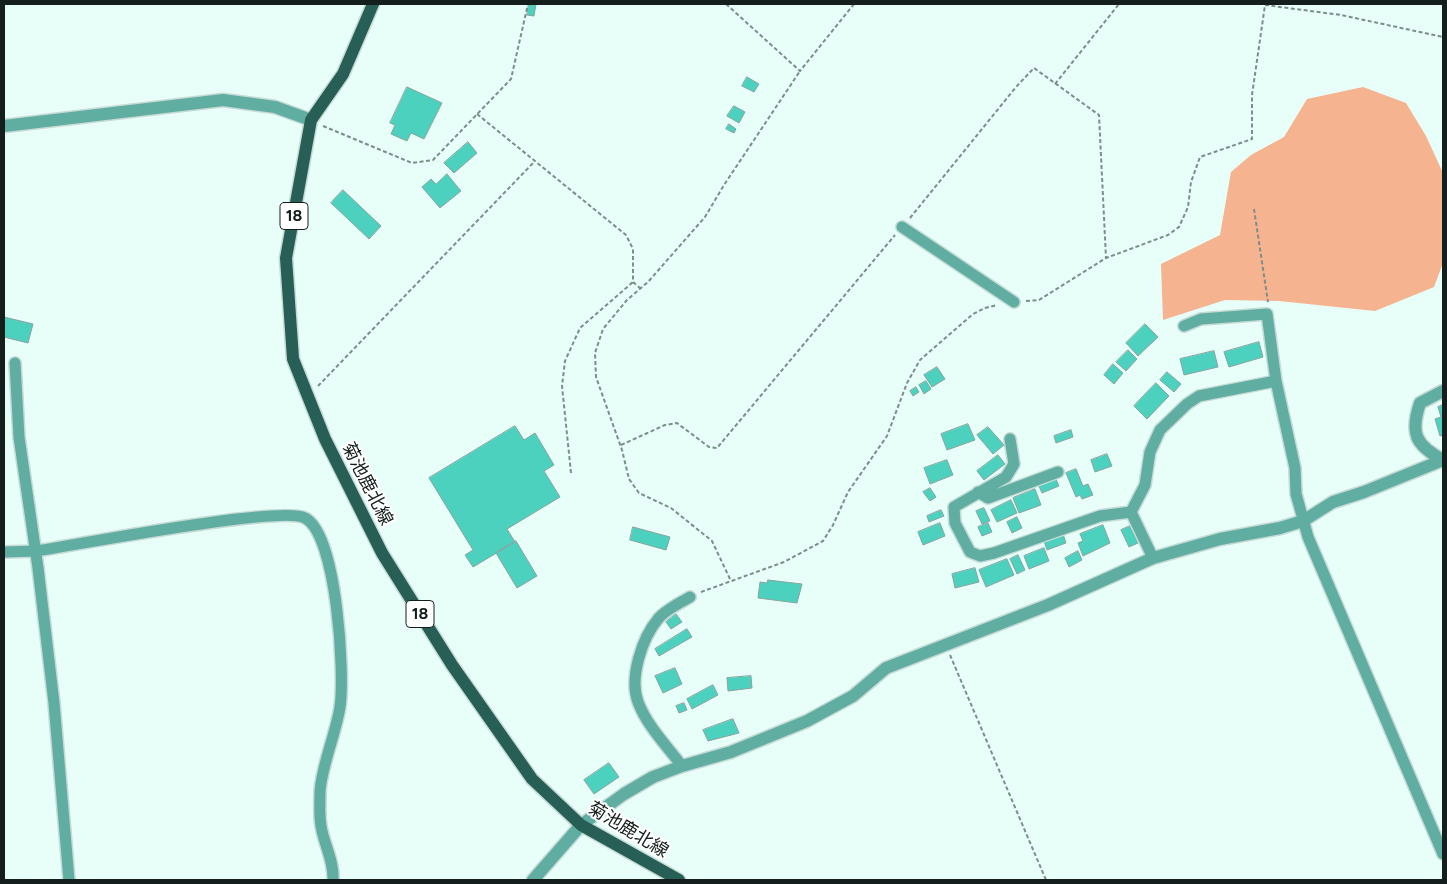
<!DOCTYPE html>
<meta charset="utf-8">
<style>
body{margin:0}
#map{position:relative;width:1447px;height:884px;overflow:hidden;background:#e8fef9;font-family:Figtree,sans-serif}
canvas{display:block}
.frame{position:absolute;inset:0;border:5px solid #141e1c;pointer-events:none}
</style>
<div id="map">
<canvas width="1447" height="884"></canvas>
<div class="frame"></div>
</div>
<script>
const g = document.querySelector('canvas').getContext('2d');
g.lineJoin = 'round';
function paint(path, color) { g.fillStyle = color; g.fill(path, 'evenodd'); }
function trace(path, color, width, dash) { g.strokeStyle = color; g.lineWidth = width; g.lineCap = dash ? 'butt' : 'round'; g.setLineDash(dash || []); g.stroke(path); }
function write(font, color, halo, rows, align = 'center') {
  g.font = font + ' Figtree,"Noto Sans JP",sans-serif'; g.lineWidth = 4; g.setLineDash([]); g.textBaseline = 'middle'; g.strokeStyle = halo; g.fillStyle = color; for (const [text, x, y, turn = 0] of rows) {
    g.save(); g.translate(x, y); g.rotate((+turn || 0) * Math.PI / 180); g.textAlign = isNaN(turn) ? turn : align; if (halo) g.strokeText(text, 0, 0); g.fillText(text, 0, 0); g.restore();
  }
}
const green = new Path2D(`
 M 1363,87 L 1406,103 L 1426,136 L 1443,173 L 1443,263 L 1434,287 L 1375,311 L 1279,301 L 1225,300 L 1163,320 L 1161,264 L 1220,235 L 1231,172 L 1251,155 L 1284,137 L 1307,99 Z`);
const building = new Path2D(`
 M 529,4 L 536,4 L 534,16 L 527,15 Z
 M 747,77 L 759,84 L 754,92 L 742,86 Z
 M 407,87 L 442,103 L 424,139 L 411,133 L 407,141 L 391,134 L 395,125 L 390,123 Z
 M 734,106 L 745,112 L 739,123 L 727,116 Z
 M 729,124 L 736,129 L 734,133 L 726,129 Z
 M 468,142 L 477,153 L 454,173 L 444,163 Z
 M 447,174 L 461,191 L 440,208 L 422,187 L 431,179 L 436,184 Z
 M 343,190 L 381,226 L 369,239 L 331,203 Z
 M 4,317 L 33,324 L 28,343 L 4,337 Z
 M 1145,324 L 1158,337 L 1138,356 L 1126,343 Z
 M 1259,342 L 1263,357 L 1229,367 L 1224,352 Z
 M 1128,350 L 1137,359 L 1126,371 L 1116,362 Z
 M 1214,351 L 1218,367 L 1184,375 L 1180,359 Z
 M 1113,364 L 1123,373 L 1114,384 L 1104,375 Z
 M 937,367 L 945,379 L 932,387 L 924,375 Z
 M 1167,372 L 1181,384 L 1174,392 L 1160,380 Z
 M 926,381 L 931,389 L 924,394 L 919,385 Z
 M 1156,383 L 1169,396 L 1147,419 L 1134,406 Z
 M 916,387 L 919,392 L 913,396 L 910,391 Z
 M 1443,405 L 1443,435 L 1440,436 L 1435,419 L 1441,417 L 1438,407 Z
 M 968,424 L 975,440 L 947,450 L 941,434 Z
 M 515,426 L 524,440 L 535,433 L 554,465 L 544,471 L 560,497 L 507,529 L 515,542 L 473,567 L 465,555 L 473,550 L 429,478 Z
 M 988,427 L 1004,445 L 993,454 L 977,435 Z
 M 1071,430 L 1073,437 L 1056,443 L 1054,436 Z
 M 1107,454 L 1112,466 L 1095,472 L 1091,460 Z
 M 998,455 L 1005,464 L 984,480 L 977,471 Z
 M 947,460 L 953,475 L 930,484 L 924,468 Z
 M 1076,469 L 1083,486 L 1088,484 L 1093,495 L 1082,499 L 1080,495 L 1076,497 L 1066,473 Z
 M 1055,477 L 1059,486 L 1042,493 L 1038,484 Z
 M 930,488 L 936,497 L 930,501 L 923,492 Z
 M 1035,489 L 1041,505 L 1019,513 L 1013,498 Z
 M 1011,500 L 1017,513 L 997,522 L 991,510 Z
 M 984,508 L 990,521 L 982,524 L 976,511 Z
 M 941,510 L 944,516 L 929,522 L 927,516 Z
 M 1017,517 L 1022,528 L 1012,533 L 1007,522 Z
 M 940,523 L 945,536 L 923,545 L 918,532 Z
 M 988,523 L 992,532 L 982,536 L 978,527 Z
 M 1103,525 L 1110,543 L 1083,556 L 1078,543 L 1083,541 L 1080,534 Z
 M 1130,526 L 1138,543 L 1129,547 L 1121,530 Z
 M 633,527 L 670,537 L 666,550 L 630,540 Z
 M 1063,534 L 1066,543 L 1047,550 L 1044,541 Z
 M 516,541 L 537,576 L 517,588 L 496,553 Z
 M 1044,548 L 1049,561 L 1029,569 L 1024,556 Z
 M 1078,551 L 1082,560 L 1069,567 L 1065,558 Z
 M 1018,555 L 1025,570 L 1017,574 L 1010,559 Z
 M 1007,559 L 1014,575 L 986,587 L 979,570 Z
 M 975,568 L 979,582 L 955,588 L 952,574 Z
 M 768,580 L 802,584 L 797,603 L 758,598 L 760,582 L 767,583 Z
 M 676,614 L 682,622 L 671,629 L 666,622 Z
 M 687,629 L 692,637 L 659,656 L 655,649 Z
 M 675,668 L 682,684 L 663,693 L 655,676 Z
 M 751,676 L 752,688 L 728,691 L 727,678 Z
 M 713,685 L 718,695 L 692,709 L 687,699 Z
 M 684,703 L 687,710 L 679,713 L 676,706 Z
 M 733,719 L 739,733 L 708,741 L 703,730 Z
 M 609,763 L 619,777 L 594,794 L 584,780 Z`);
const path = new Path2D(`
 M 726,4 L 800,71 L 854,4
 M 1055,84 L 1119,4
 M 477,114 L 626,235 L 633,249 L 633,282 L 640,288
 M 323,126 L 412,163 L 433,160 L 511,79 L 528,4
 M 1254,209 L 1268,302
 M 910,218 L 1016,87 L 1034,68 L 1099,115 L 1106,258
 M 1026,301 L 1039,300 L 1106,258 L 1168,235 L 1179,227 L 1188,207 L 1191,182 L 1200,157 L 1252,139 L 1252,95 L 1265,5 L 1341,15 L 1443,37
 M 318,386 L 535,161
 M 621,445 L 665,425 L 677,423 L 709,447 L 717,448 L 895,235
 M 571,473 L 562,386 L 565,361 L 580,328 L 633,282
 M 730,579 L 712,541 L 671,508 L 639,493 L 629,479 L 622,450 L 596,377 L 595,353 L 603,329 L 627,300 L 648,282 L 705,217 L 724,185 L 800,71
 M 701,592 L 784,562 L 823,541 L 833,525 L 848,492 L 887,436 L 907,383 L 920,360 L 973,314 L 985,308 L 997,305
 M 950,655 L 1046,880`);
const minor = new Path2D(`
 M 902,227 L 1014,302
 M 1184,326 L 1201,319 L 1267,314 L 1276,381
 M 15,363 L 19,437 L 38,568 L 54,703 L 69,880
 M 1010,439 L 1014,464 L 1006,477 L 954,507 L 955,523 L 970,552 L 980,556 L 994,553 L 1100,516 L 1131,512
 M 978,492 L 988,498 L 1058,472
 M 1131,512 L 1145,485 L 1150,452 L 1160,430 L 1187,404 L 1199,396 L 1276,381 L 1295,468 L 1296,494 L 1308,537 L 1443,854
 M 1131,512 L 1153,558
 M 4,552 L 36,551 C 76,545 282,505 305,518 C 337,534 345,674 340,707 C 336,733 321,768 320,792 C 320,802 319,815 321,826 C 324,845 334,860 333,880
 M 682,766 C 667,746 647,726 638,702 C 629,678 642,638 658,619 C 665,610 680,603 690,597`);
const tertiary = new Path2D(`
 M 4,126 L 223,100 L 275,107 L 311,120
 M 1443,460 C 1415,445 1410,433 1420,403 L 1443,391
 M 533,880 L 581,825 L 624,794 L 653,777 L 682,766 L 731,752 L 807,721 L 853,696 L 886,668 L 1048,605 L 1153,558 L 1220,539 L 1280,528 L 1303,521 L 1333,502 L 1364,492 L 1443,460`);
const primary = new Path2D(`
 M 373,4 L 343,74 L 311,120 L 286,258 L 293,359 L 325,439 L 382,553 L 452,665 L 532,779 L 581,825 L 679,880`);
const shields = [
 [294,216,28],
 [420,614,28]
];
const shieldNames = [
 ["18",294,216],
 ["18",420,614]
];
const streetNames = [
 ["菊池鹿北線",367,484,63],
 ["菊池鹿北線",628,830,31]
];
paint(green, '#f5b38f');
paint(building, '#4cd1be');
trace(building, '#89a39e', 1);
trace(minor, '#c6dad6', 14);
trace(tertiary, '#c6dad6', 15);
trace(primary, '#c6dad6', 15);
trace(path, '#7d8d8a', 2, [4, 2.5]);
trace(minor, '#5faea1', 11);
trace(tertiary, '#5faea1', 12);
trace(primary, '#275f56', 12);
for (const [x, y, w] of shields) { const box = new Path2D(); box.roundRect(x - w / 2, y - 13.5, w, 27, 4); g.fillStyle = '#fff'; g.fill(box); trace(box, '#141e1c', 1); }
write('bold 16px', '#141e1c', null, shieldNames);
write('18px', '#141e1c', '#fff', streetNames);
</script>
